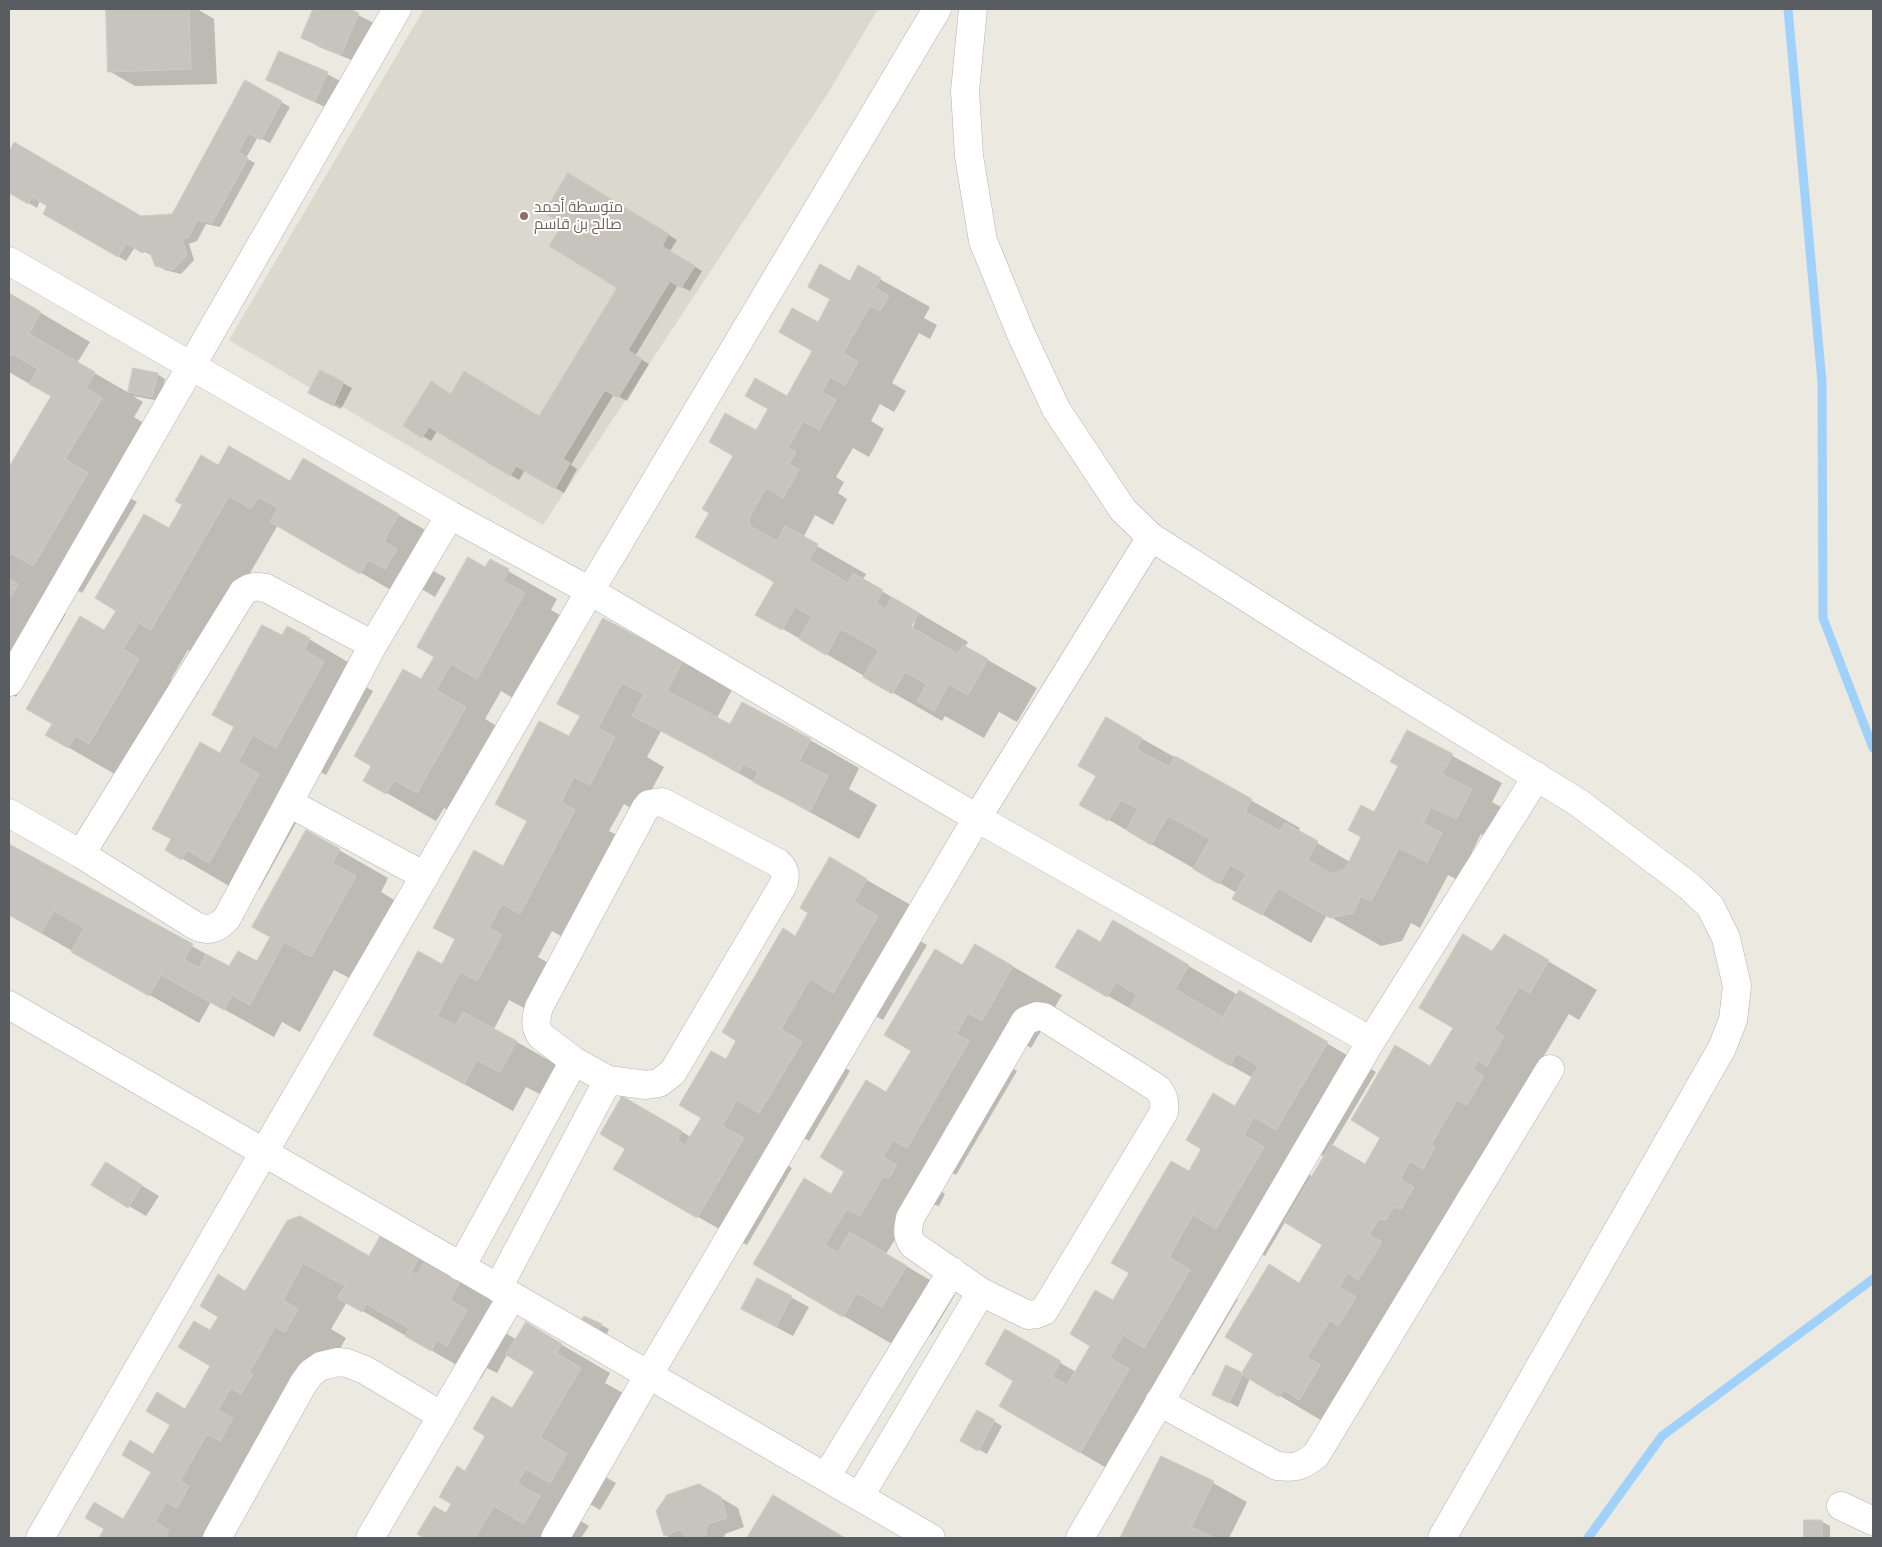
<!DOCTYPE html>
<meta charset="utf-8">
<style>
body{margin:0}
#map{position:relative;width:1882px;height:1547px;overflow:hidden;background:#ebe9e0;font-family:"Public Sans",sans-serif}
canvas{display:block}
.frame{position:absolute;inset:0;border:10px solid #595c60;pointer-events:none}
</style>
<div id="map">
<canvas width="1882" height="1547"></canvas>
<div class="frame"></div>
</div>
<script>
const g = document.querySelector('canvas').getContext('2d');
g.lineJoin = 'round';
function paint(path, color) { g.fillStyle = color; g.fill(path, 'evenodd'); }
function trace(path, color, width, dash) { g.strokeStyle = color; g.lineWidth = width; g.lineCap = dash ? 'butt' : 'round'; g.setLineDash(dash || []); g.stroke(path); }
function write(font, color, halo, rows, align = 'center') {
  g.font = font + ' "Public Sans",Cairo,sans-serif'; g.lineWidth = 4; g.setLineDash([]); g.textBaseline = 'middle'; g.strokeStyle = halo; g.fillStyle = color; for (const [text, x, y, turn = 0] of rows) {
    g.save(); g.translate(x, y); g.rotate((+turn || 0) * Math.PI / 180); g.textAlign = isNaN(turn) ? turn : align; if (halo) g.strokeText(text, 0, 0); g.fillText(text, 0, 0); g.restore();
  }
}
const education = new Path2D(`
 M 424,9 L 878,9 L 828,93 L 543,525 L 229,340 Z`);
const shadow = new Path2D(`
 M 107,9 L 197,9 L 214,19 L 217,84 L 135,86 L 109,71 Z
 M 314,9 L 346,9 L 376,24 L 359,63 L 319,47 L 302,37 Z
 M 327,74 L 344,83 L 332,110 L 285,89 L 268,79 Z
 M 246,82 L 290,107 L 270,143 L 258,137 L 246,158 L 255,163 L 220,227 L 206,224 L 197,241 L 189,244 L 194,260 L 181,274 L 165,270 L 156,265 L 153,256 L 135,247 L 126,261 L 45,213 L 49,206 L 40,201 L 37,208 L 9,191 L 9,154 L 15,144 L 140,217 L 172,215 Z
 M 568,174 L 677,240 L 670,251 L 702,271 L 690,291 L 678,285 L 635,356 L 649,364 L 627,401 L 614,394 L 571,465 L 577,469 L 564,493 L 525,470 L 519,480 L 437,431 L 431,441 L 405,426 L 452,395 L 539,417 L 618,287 L 564,224 Z
 M 858,267 L 930,307 L 924,318 L 937,325 L 930,339 L 919,333 L 892,383 L 906,391 L 894,412 L 880,404 L 871,421 L 884,429 L 869,457 L 853,448 L 836,477 L 844,482 L 838,493 L 847,499 L 833,525 L 815,515 L 803,538 L 866,574 L 863,580 L 968,642 L 965,647 L 1037,688 L 1017,722 L 999,712 L 984,738 L 945,716 L 942,721 L 757,614 L 776,582 L 697,536 L 757,432 L 787,398 L 813,351 L 818,324 L 850,282 ZM 912,623 L 915,623 L 909,633 Z
 M 9,294 L 90,342 L 77,363 L 129,393 L 134,369 L 157,374 L 165,379 L 160,401 L 133,396 L 143,402 L 134,417 L 150,427 L 114,489 L 137,502 L 82,593 L 58,579 L 45,601 L 66,614 L 16,697 L 9,693 L 9,470 L 52,397 L 9,372 Z
 M 321,372 L 352,388 L 341,409 L 318,398 Z
 M 303,460 L 448,543 L 432,570 L 446,578 L 435,597 L 418,587 L 410,601 L 278,525 L 201,657 L 188,650 L 171,679 L 188,688 L 118,776 L 47,735 L 105,632 L 170,530 L 218,467 L 290,483 Z
 M 486,569 L 508,571 L 557,599 L 551,610 L 574,623 L 526,706 L 501,691 L 485,719 L 514,736 L 467,821 L 444,808 L 436,821 L 364,780 Z
 M 282,637 L 309,639 L 358,668 L 352,679 L 373,691 L 326,775 L 303,762 L 307,803 L 259,890 L 236,878 L 231,887 L 167,850 L 220,755 Z
 M 683,662 L 732,690 L 717,718 L 731,726 L 810,740 L 859,768 L 849,789 L 877,805 L 859,839 L 661,731 L 647,757 L 664,767 L 639,813 L 624,804 L 609,831 L 624,839 L 570,941 L 552,931 L 538,957 L 550,964 L 526,1009 L 509,1000 L 494,1029 L 566,1070 L 550,1099 L 526,1087 L 513,1111 L 375,1035 L 443,965 L 503,868 L 581,716 L 559,704 Z
 M 1107,719 L 1300,828 L 1298,832 L 1350,862 L 1399,766 L 1407,731 L 1502,783 L 1492,802 L 1521,818 L 1506,847 L 1481,834 L 1472,852 L 1490,863 L 1476,889 L 1448,875 L 1420,928 L 1411,923 L 1402,941 L 1381,946 L 1327,915 L 1311,943 L 1234,898 L 1237,893 L 1081,804 L 1098,776 Z
 M 9,846 L 230,967 L 257,963 L 339,850 L 388,878 L 381,892 L 404,906 L 361,984 L 334,970 L 300,1032 L 282,1022 L 274,1037 L 211,1002 L 199,1023 L 9,915 Z
 M 830,859 L 916,908 L 902,931 L 927,945 L 883,1020 L 859,1007 L 829,1058 L 850,1071 L 809,1141 L 786,1128 L 770,1155 L 792,1168 L 747,1245 L 615,1169 L 626,1149 L 623,1098 L 691,1137 L 703,1117 L 726,1060 L 810,912 Z
 M 1114,922 L 1238,995 L 1239,992 L 1376,1072 L 1332,1146 L 1365,1165 L 1431,1067 L 1455,1027 L 1492,953 L 1504,935 L 1597,990 L 1579,1020 L 1569,1014 L 1542,1059 L 1473,1196 L 1460,1189 L 1449,1209 L 1462,1216 L 1329,1425 L 1250,1378 L 1238,1407 L 1214,1395 L 1243,1374 L 1324,1244 L 1285,1222 L 1265,1256 L 1243,1243 L 1217,1287 L 1238,1299 L 1193,1375 L 1173,1363 L 1129,1481 L 1000,1406 L 1015,1380 L 1005,1331 L 1076,1372 L 1114,1302 L 1189,1173 L 1235,1108 L 1253,1078 L 1057,967 L 1101,944 ZM 1304,1145 L 1325,1157 L 1313,1177 L 1292,1164 Z
 M 976,945 L 1062,995 L 1031,1048 L 1018,1041 L 1004,1063 L 1017,1071 L 956,1175 L 942,1167 L 932,1186 L 945,1194 L 939,1206 L 932,1204 L 897,1236 L 886,1254 L 955,1295 L 931,1335 L 906,1320 L 892,1344 L 754,1264 L 832,1195 L 887,1093 Z
 M 123,1174 L 159,1196 L 146,1216 L 93,1185 Z
 M 288,1222 L 369,1257 L 384,1231 L 512,1306 L 499,1329 L 517,1340 L 526,1324 L 610,1373 L 605,1383 L 630,1397 L 588,1467 L 616,1483 L 600,1510 L 576,1496 L 566,1512 L 589,1526 L 581,1538 L 552,1538 L 543,1534 L 541,1538 L 427,1538 L 419,1533 L 446,1515 L 453,1504 L 465,1473 L 513,1409 L 535,1371 L 507,1355 L 497,1373 L 487,1368 L 481,1379 L 347,1302 L 331,1329 L 346,1338 L 334,1359 L 211,1538 L 100,1538 L 106,1529 L 124,1520 L 152,1472 L 154,1455 L 186,1410 L 212,1365 L 211,1332 L 246,1292 Z
 M 758,1280 L 809,1307 L 793,1336 L 759,1318 Z
 M 601,1325 L 609,1329 L 605,1339 L 589,1331 Z
 M 978,1412 L 1002,1426 L 987,1454 L 962,1441 Z
 M 1161,1458 L 1213,1483 L 1247,1502 L 1229,1538 L 1121,1538 Z
 M 716,1495 L 738,1508 L 744,1527 L 725,1534 L 724,1538 L 671,1538 L 665,1535 Z
 M 773,1497 L 799,1512 L 843,1538 L 749,1538 Z
 M 1821,1521 L 1830,1526 L 1830,1538 L 1805,1537 Z`);
const stream = new Path2D(`
 M 1788,9 L 1822,382 L 1823,618 L 1873,748
 M 1588,1538 L 1662,1436 L 1873,1279`);
const building = new Path2D(`
 M 106,9 L 189,9 L 191,69 L 108,72 Z
 M 313,9 L 350,9 L 359,13 L 341,55 L 301,38 Z
 M 279,51 L 328,72 L 315,101 L 266,80 Z
 M 245,80 L 282,101 L 261,140 L 249,133 L 238,152 L 248,158 L 212,223 L 197,220 L 189,237 L 182,239 L 187,255 L 173,270 L 155,266 L 149,250 L 142,253 L 126,243 L 118,257 L 43,214 L 47,206 L 32,197 L 28,204 L 9,193 L 9,152 L 14,142 L 141,216 L 172,214 Z
 M 568,173 L 669,234 L 662,246 L 695,266 L 681,288 L 670,281 L 628,350 L 642,359 L 618,398 L 605,390 L 563,459 L 570,463 L 555,489 L 516,466 L 510,476 L 429,427 L 422,438 L 403,426 L 431,381 L 451,394 L 464,371 L 539,416 L 617,288 L 549,246 L 563,224 L 544,213 Z
 M 820,264 L 850,281 L 858,265 L 881,278 L 875,288 L 889,296 L 880,311 L 870,306 L 843,353 L 858,362 L 845,385 L 830,377 L 822,392 L 836,400 L 819,430 L 803,421 L 788,448 L 796,452 L 789,464 L 799,470 L 783,498 L 766,488 L 749,518 L 750,526 L 777,541 L 785,526 L 818,544 L 809,560 L 848,583 L 853,573 L 883,590 L 876,603 L 886,609 L 892,597 L 919,613 L 911,627 L 958,654 L 963,645 L 988,659 L 968,695 L 949,684 L 934,711 L 917,701 L 927,684 L 905,672 L 892,694 L 863,677 L 879,650 L 841,629 L 826,655 L 799,639 L 812,616 L 795,607 L 782,630 L 755,615 L 774,582 L 695,537 L 709,513 L 702,509 L 733,456 L 709,442 L 725,413 L 756,430 L 768,409 L 745,396 L 755,378 L 787,396 L 812,351 L 779,332 L 792,308 L 818,322 L 830,299 L 808,287 Z
 M 9,293 L 41,312 L 29,334 L 95,372 L 86,388 L 102,398 L 65,459 L 88,473 L 33,566 L 9,552 L 9,467 L 51,396 L 29,384 L 38,369 L 12,354 L 9,359 Z
 M 133,368 L 158,373 L 152,397 L 128,392 Z
 M 320,370 L 344,382 L 333,406 L 308,393 Z
 M 229,446 L 290,481 L 303,458 L 399,514 L 384,541 L 397,549 L 385,569 L 368,560 L 360,574 L 270,522 L 278,508 L 258,497 L 251,509 L 229,496 L 151,630 L 139,623 L 123,649 L 139,659 L 89,744 L 76,736 L 68,748 L 45,735 L 52,724 L 26,709 L 80,616 L 104,630 L 116,611 L 95,598 L 144,514 L 169,528 L 182,505 L 175,501 L 201,455 L 218,465 Z
 M 468,557 L 485,567 L 490,559 L 509,569 L 503,581 L 525,593 L 477,679 L 451,664 L 436,690 L 466,707 L 417,793 L 394,780 L 386,794 L 363,781 L 371,766 L 354,756 L 403,669 L 421,679 L 434,657 L 417,647 Z
 M 9,579 L 18,584 L 9,599 Z
 M 603,618 L 683,661 L 667,691 L 730,724 L 742,702 L 811,739 L 799,761 L 828,776 L 810,811 L 753,782 L 758,772 L 743,764 L 739,772 L 632,716 L 644,694 L 622,683 L 598,728 L 615,737 L 590,785 L 574,777 L 561,802 L 575,810 L 520,914 L 502,904 L 489,928 L 502,935 L 477,981 L 460,972 L 437,1016 L 456,1025 L 463,1012 L 517,1041 L 500,1072 L 477,1060 L 464,1084 L 373,1035 L 418,951 L 442,964 L 455,939 L 433,928 L 474,850 L 503,866 L 527,821 L 495,804 L 539,721 L 569,736 L 580,716 L 557,704 Z
 M 262,625 L 282,635 L 287,626 L 310,638 L 304,650 L 324,662 L 276,748 L 253,735 L 238,762 L 259,774 L 209,863 L 187,850 L 181,860 L 165,850 L 171,839 L 152,829 L 200,742 L 220,753 L 234,727 L 212,715 Z
 M 1106,717 L 1142,738 L 1136,749 L 1169,767 L 1175,756 L 1252,799 L 1245,812 L 1280,831 L 1285,823 L 1318,841 L 1307,860 L 1332,874 L 1345,869 L 1361,837 L 1348,830 L 1361,805 L 1374,812 L 1398,766 L 1390,762 L 1407,730 L 1453,754 L 1442,774 L 1472,789 L 1456,819 L 1431,807 L 1423,823 L 1442,833 L 1427,862 L 1399,848 L 1371,901 L 1361,896 L 1353,913 L 1330,918 L 1278,888 L 1262,915 L 1232,899 L 1246,874 L 1230,865 L 1219,884 L 1193,869 L 1210,839 L 1168,816 L 1151,845 L 1126,830 L 1138,809 L 1121,800 L 1108,821 L 1079,805 L 1096,776 L 1078,766 Z
 M 306,830 L 340,849 L 332,863 L 356,876 L 311,957 L 284,942 L 250,1005 L 232,995 L 224,1010 L 161,975 L 149,996 L 71,952 L 84,928 L 54,911 L 41,933 L 9,915 L 9,844 L 193,944 L 184,960 L 199,968 L 206,954 L 229,966 L 238,951 L 257,961 L 270,937 L 252,927 Z
 M 830,857 L 867,879 L 854,902 L 878,916 L 833,993 L 810,979 L 781,1029 L 802,1042 L 759,1113 L 737,1100 L 722,1126 L 744,1138 L 697,1218 L 613,1169 L 625,1149 L 600,1134 L 622,1096 L 682,1131 L 677,1140 L 685,1145 L 701,1118 L 679,1105 L 711,1051 L 726,1059 L 736,1041 L 722,1032 L 783,928 L 795,936 L 808,913 L 800,908 Z
 M 1113,920 L 1189,965 L 1175,989 L 1223,1017 L 1239,990 L 1328,1042 L 1276,1130 L 1254,1117 L 1244,1135 L 1264,1147 L 1216,1229 L 1193,1215 L 1169,1257 L 1190,1270 L 1144,1348 L 1123,1335 L 1110,1358 L 1129,1369 L 1080,1453 L 999,1406 L 1013,1381 L 985,1364 L 1005,1329 L 1061,1361 L 1052,1377 L 1067,1385 L 1090,1346 L 1070,1334 L 1095,1290 L 1113,1300 L 1129,1273 L 1111,1263 L 1171,1161 L 1189,1171 L 1201,1149 L 1186,1140 L 1213,1093 L 1235,1106 L 1258,1066 L 1237,1053 L 1230,1066 L 1130,1008 L 1137,995 L 1116,982 L 1107,997 L 1055,967 L 1078,929 L 1100,942 Z
 M 1463,934 L 1492,951 L 1504,934 L 1549,960 L 1530,993 L 1519,987 L 1494,1030 L 1504,1036 L 1487,1066 L 1478,1060 L 1473,1069 L 1484,1076 L 1467,1105 L 1457,1100 L 1431,1145 L 1435,1147 L 1423,1169 L 1410,1161 L 1400,1179 L 1414,1187 L 1401,1209 L 1393,1207 L 1386,1220 L 1379,1219 L 1369,1235 L 1382,1242 L 1358,1280 L 1348,1273 L 1339,1287 L 1356,1297 L 1338,1326 L 1330,1320 L 1307,1357 L 1320,1365 L 1299,1400 L 1284,1390 L 1279,1397 L 1241,1374 L 1253,1354 L 1225,1337 L 1269,1264 L 1299,1283 L 1322,1245 L 1284,1222 L 1331,1144 L 1365,1164 L 1380,1138 L 1351,1120 L 1395,1045 L 1430,1066 L 1453,1028 L 1419,1008 Z
 M 975,944 L 1013,966 L 982,1021 L 968,1013 L 956,1034 L 969,1041 L 907,1148 L 893,1140 L 883,1157 L 897,1165 L 889,1178 L 883,1177 L 860,1216 L 847,1209 L 825,1245 L 838,1252 L 850,1232 L 907,1266 L 882,1307 L 857,1293 L 843,1317 L 753,1264 L 804,1178 L 831,1194 L 844,1172 L 820,1157 L 866,1080 L 886,1092 L 911,1051 L 884,1035 L 935,949 L 962,965 Z
 M 106,1162 L 142,1185 L 128,1208 L 91,1185 Z
 M 300,1216 L 369,1256 L 384,1229 L 422,1252 L 411,1272 L 417,1275 L 428,1256 L 463,1276 L 450,1300 L 467,1310 L 447,1346 L 437,1340 L 431,1351 L 405,1336 L 409,1328 L 366,1304 L 362,1312 L 337,1298 L 345,1286 L 303,1263 L 283,1300 L 298,1309 L 285,1332 L 275,1327 L 249,1373 L 253,1374 L 241,1394 L 231,1388 L 218,1410 L 233,1418 L 220,1441 L 207,1434 L 180,1481 L 189,1486 L 177,1508 L 166,1502 L 155,1522 L 169,1530 L 165,1538 L 99,1538 L 104,1529 L 85,1518 L 94,1502 L 123,1519 L 151,1472 L 122,1455 L 130,1440 L 153,1454 L 170,1425 L 146,1411 L 157,1392 L 185,1409 L 210,1366 L 178,1347 L 194,1321 L 210,1330 L 218,1317 L 200,1306 L 218,1274 L 245,1291 L 287,1221 Z
 M 757,1278 L 792,1296 L 776,1327 L 741,1309 Z
 M 584,1316 L 602,1324 L 596,1335 L 579,1327 Z
 M 526,1322 L 562,1344 L 556,1353 L 581,1368 L 540,1437 L 567,1454 L 550,1483 L 526,1469 L 517,1483 L 540,1496 L 524,1524 L 494,1506 L 475,1538 L 424,1538 L 417,1534 L 434,1506 L 446,1513 L 451,1504 L 439,1497 L 457,1466 L 465,1471 L 485,1436 L 473,1429 L 492,1396 L 512,1408 L 534,1372 L 506,1355 Z
 M 1226,1365 L 1243,1373 L 1229,1403 L 1212,1395 Z
 M 977,1410 L 995,1420 L 978,1451 L 960,1441 Z
 M 1161,1456 L 1214,1481 L 1191,1527 L 1215,1538 L 1120,1538 Z
 M 699,1484 L 721,1497 L 727,1518 L 708,1524 L 705,1538 L 687,1538 L 680,1530 L 664,1536 L 656,1511 L 667,1495 Z
 M 773,1495 L 845,1538 L 747,1538 Z
 M 1804,1520 L 1822,1520 L 1822,1537 L 1804,1538 Z`);
const minor = new Path2D(`
 M 973,9 L 965,91 L 969,156 L 983,241 L 1021,334 L 1056,409 L 1123,510 L 1151,537 L 1306,635 L 1579,803 L 1689,886 L 1710,906 L 1726,938 L 1737,986 L 1733,1020 L 1722,1048 L 1442,1538
 M 9,261 L 450,515 L 590,591 L 977,818 L 648,1376 L 555,1538
 M 1151,537 L 977,818 L 1371,1041
 M 9,682 L 397,9
 M 662,802 L 778,863 C 786,870 786,876 783,885 L 673,1072 L 659,1083 L 646,1085 L 608,1080 L 574,1061 L 541,1036 C 534,1026 536,1018 539,1007 L 645,809 L 649,804 Z
 M 289,803 L 425,876
 M 9,813 L 81,854 L 194,925 C 207,932 217,929 227,918 L 373,645 L 450,515
 M 81,854 L 243,592 C 251,586 257,586 266,588 L 373,645
 M 9,1005 L 931,1538
 M 1037,1016 L 1044,1017 L 1157,1088 C 1164,1096 1165,1101 1164,1112 L 1044,1311 L 1037,1314 L 1028,1315 L 981,1292 L 913,1245 C 906,1235 908,1228 910,1218 L 1025,1021 Z
 M 461,1267 L 574,1061
 M 498,1288 L 608,1080
 M 1159,1402 L 1277,1466 C 1296,1468 1301,1467 1316,1455 L 1550,1069
 M 826,1477 L 952,1271
 M 860,1496 L 981,1292
 M 1841,1506 L 1873,1521
 M 40,1538 L 590,591 L 937,9
 M 217,1538 L 303,1384 L 311,1373 L 321,1366 L 338,1362 L 347,1363 L 365,1370 L 442,1416
 M 370,1538 L 512,1296
 M 1080,1538 L 1371,1041 L 1537,776`);
const markers = [
 [524,216,5,"#8d6e63"]
];
const educationNames = [
 ["متوسطة أحمد",534,207],
 ["صالح بن قاسم",534,224]
];
paint(education, '#dbd8ce');
paint(shadow, '#0003');
trace(stream, '#a0d1fb', 9);
paint(building, '#c6c4bd');
trace(building, '#cfcbbf', 1);
trace(minor, '#b1b3b7', 29);
trace(minor, '#fff', 28);
for (const [x, y, r, color] of markers) { const dot = new Path2D(); dot.arc(x, y, r, 0, 2 * Math.PI); g.fillStyle = color; g.fill(dot); trace(dot, '#fff', 2); }
write('15px', '#785e54', '#fff', educationNames, 'left');
</script>
